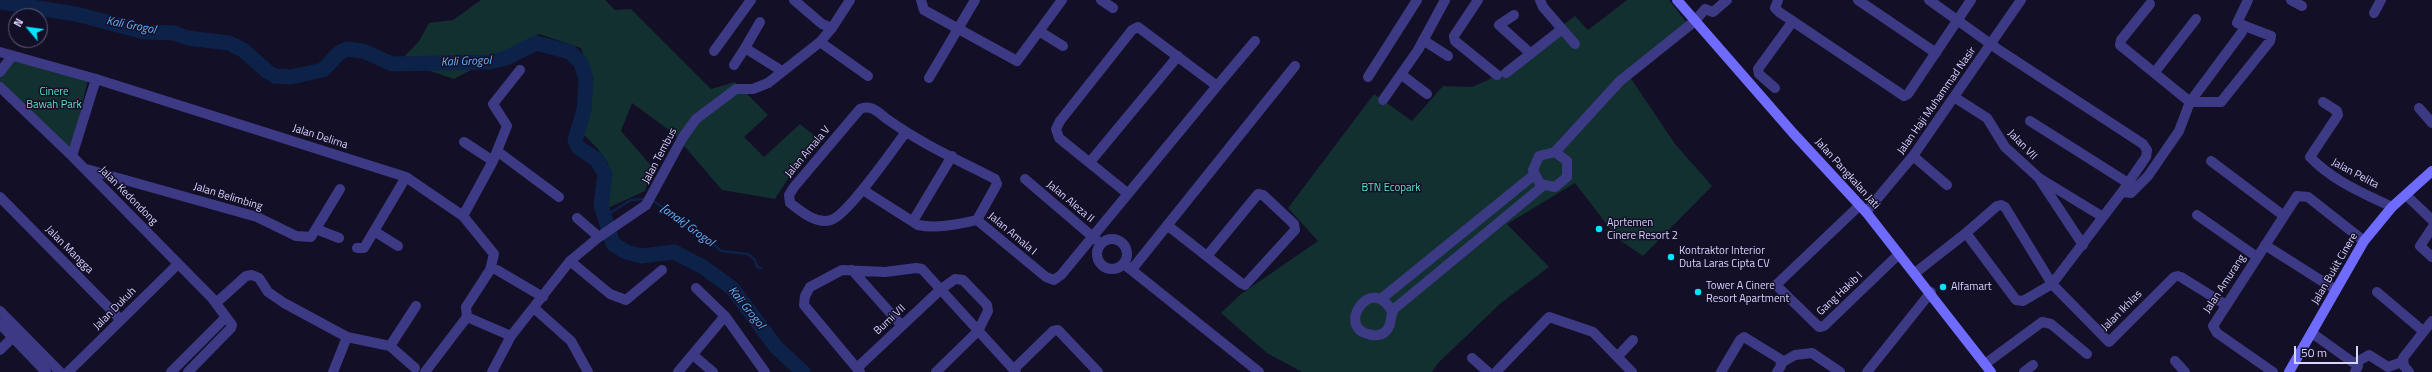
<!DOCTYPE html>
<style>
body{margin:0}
#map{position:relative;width:2432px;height:372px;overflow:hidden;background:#130f26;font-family:"Titillium Web",sans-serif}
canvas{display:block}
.north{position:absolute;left:8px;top:8px;width:40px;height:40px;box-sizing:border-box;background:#130f26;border:1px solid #625e7d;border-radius:50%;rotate:299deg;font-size:11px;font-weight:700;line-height:16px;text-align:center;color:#d9d4ff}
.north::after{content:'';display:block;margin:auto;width:14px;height:18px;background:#00e5ff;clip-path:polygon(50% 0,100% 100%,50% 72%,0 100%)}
.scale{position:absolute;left:2294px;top:346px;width:64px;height:18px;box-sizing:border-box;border:2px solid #d9d4ff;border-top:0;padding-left:5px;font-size:12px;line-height:14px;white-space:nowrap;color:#d9d4ff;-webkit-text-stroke:3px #130f26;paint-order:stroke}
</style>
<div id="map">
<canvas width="2432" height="372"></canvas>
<div class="north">N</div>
<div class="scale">50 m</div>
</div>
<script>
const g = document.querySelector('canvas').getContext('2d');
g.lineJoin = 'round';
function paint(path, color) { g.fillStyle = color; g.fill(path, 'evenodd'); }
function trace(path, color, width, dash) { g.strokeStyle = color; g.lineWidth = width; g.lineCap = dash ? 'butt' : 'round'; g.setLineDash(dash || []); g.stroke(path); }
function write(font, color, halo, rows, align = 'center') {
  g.font = font + ' "Titillium Web",sans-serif'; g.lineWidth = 3; g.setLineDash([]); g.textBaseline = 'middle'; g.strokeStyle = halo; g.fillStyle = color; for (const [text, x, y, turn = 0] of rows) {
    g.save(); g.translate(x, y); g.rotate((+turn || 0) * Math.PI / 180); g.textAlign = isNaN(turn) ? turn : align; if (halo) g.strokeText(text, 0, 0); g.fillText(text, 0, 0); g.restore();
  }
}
const green = new Path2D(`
 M 481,0 L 605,0 L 615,10 L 631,9 L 711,89 L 735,82 L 768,115 L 744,137 L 764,157 L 800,124 L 815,136 L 775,199 L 722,190 L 673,133 L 632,103 L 621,131 L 653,168 L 645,191 L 608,208 L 608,163 L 597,148 L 581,132 L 588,72 L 581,48 L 539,34 L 454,79 L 400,61 L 419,41 L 429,23 L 453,20 Z
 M 1627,0 L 1669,0 L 1687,23 L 1630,77 L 1675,144 L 1712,186 L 1643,256 L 1618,239 L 1575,183 L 1507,224 L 1549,267 L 1501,303 L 1438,363 L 1432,372 L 1302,372 L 1267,353 L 1221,313 L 1241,294 L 1318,241 L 1288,208 L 1374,94 L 1412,121 L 1443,86 L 1472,87 L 1488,80 L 1575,16 L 1588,30 Z
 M 12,57 L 88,79 L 71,153 L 0,86 L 0,75 Z`);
const stream = new Path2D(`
 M 652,200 L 670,212 L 690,229 L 704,236 L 721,251 L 748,254 L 755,260 L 757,267 L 761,268
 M 605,216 L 631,200 L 644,199`);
const river = new Path2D(`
 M 0,2 L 76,14 L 145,32 L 174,33 L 188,38 L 229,43 L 243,50 L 268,72 L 275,76 L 291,77 L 323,70 L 339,53 L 347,49 L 363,51 L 392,64 L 489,62 L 506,58 L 536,43 L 570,52 L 581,63 L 586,79 L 584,110 L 575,140 L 578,147 L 597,160 L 605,174 L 601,205 L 613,244 L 626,252 L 641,256 L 674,252 L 703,267 L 732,288 L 776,347 L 803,372`);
const street = new Path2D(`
 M 794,0 L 822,24 L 832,28
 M 921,0 L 924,10 L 1017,61 L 1062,0
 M 1101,0 L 1113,8
 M 1478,0 L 1454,36 L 1455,41 L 1497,75
 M 1540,0 L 1543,7 L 1575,44
 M 1778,0 L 1775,8 L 1779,12 L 1904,96 L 1908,94 L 1971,0
 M 1858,0 L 1936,53
 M 1929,0 L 1999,50 L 2143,144 L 2147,150 L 2146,157 L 2122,192
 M 2291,0 L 2302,6
 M 2150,4 L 2121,40 L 2120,45 L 2190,102 L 2221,102 L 2270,41 L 2271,36 L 2237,23 L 2248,0
 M 1705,9 L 1713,12 L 1727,0
 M 2374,13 L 2381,0
 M 1514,15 L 1499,25 L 1530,53
 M 1039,31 L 1063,46
 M 1423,40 L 1448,56
 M 820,42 L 868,76
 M 745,48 L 760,22
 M 714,51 L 751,0
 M 0,52 L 96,79 L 406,177 L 463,216 L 494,254 L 490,270 L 466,307 L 467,317 L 511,336
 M 734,65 L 745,48 L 782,71
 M 0,72 L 12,56
 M 2155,72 L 2196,19
 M 1506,73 L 1562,29
 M 1402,75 L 1427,94
 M 1368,77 L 1417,0
 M 929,78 L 975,0
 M 1217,86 L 1255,41
 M 0,87 L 72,156 L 212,298 L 232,325 L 231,328 L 188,372
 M 1775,88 L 1759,74 L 1758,69 L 1793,21
 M 1954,97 L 1987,118 L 2005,147 L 2039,178 L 2103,217
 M 1383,100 L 1418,50 L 1445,0
 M 2323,102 L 2337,111 L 2338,115 L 2310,157 C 2333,181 2363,193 2392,207
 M 2419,108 L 2432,123
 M 2030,121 L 2128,183
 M 906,132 C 893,149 848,215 831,220 C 816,225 801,211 790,203 L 789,195 L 794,187 L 860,109 C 871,104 878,112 887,119 C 920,143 958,160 995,179 L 997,184 L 977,220
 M 464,142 L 493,161
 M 497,151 L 559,197
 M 1555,152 L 1567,161 L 1567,177 L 1555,187 L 1540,184 L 1533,170 L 1539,156 L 1555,152 L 1620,81 L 1695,21 L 1705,9
 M 72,156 L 96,79
 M 1913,156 L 1947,185
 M 2211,161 L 2284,216
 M 1090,162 L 1178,56
 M 86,169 L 257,217 L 296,236 L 311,237 L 340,189
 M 1025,179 L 1100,243
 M 2040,180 L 2083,245
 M 863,190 L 918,225 C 937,229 959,224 977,220 L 1046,277 L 1054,280 L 1061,275 L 1217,86 L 1138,27 L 1132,30 L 1060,121 L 1056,129 L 1059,138 L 1127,193
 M 2406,195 L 2432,220
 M 0,197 L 121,320
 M 1860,205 L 1776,285 L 1819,327 L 1824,326 L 1899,254
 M 1866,212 L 1913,156 L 2021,0
 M 2197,215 L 2257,257
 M 463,216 L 493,161 L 507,126 L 493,104 L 520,70
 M 577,218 L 599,237
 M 913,221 L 952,156
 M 1167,225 L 1241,283 L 1245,285 L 1295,230 L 1294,224 L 1263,195 L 1258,194 L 1207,256
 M 2432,228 L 2420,246 L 2432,257
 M 316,229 L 339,238
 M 374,231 L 398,246
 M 1966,233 L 1997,206 L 2001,205 L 2005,207 L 2052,284 L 2109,342 L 2174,277 L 2178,276
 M1097 254a15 15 0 1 1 30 0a15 15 0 1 1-30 0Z
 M 2265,245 L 2336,290
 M 357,248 L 364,248 L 406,177
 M 570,261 L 610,294 L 626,300 L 662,270
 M 1124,264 L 1259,372
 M 1133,268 L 1295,66
 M 497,270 L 543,297
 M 852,270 L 902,326
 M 1915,273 L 1966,233 L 2016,300 L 2023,301 L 2052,284 L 2122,192 L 2131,193 L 2148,176 L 2179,131 L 2190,102 L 2242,32
 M 2181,277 L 2226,305
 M 696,288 L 725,316 L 765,372
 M 2377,292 L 2423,331
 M 1381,299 L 1535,174
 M 216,303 L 246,276 L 252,275 L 259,278 L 268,292 L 284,303 L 347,337 L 390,346 L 415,368
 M 534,308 L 571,341 L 588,372
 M 0,311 L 60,372
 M 1392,312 C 1372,273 1336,326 1368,334 C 1373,336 1380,336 1385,332 C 1393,325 1389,317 1394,309 L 1544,185
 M 0,324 L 46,372
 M 2312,333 L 2358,366 L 2355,372
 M 390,346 L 416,306
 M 0,350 L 13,337
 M 693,355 L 713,372
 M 1618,356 L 1633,340
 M 1472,358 L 1488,372
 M 2175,361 L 2185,372
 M 1781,363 L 1795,355 L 1812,353 L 1840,372
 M 2355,363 L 2369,355 L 2388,367 L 2402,362
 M 1985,364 L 2042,322 L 2051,324 L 2087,354
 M 857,368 L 940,290 L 955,279 L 963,280 L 987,305 L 988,311 L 978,331 L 936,372
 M 1014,369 L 1053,331 L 1058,330 L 1098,372
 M 68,372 L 178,264
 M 171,372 L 226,317
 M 333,372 L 347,337
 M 425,372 L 467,317
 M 492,372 L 511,336 L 570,261 L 599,237 L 646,205 L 683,137 L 696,119 L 736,89 L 753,89 L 768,83 L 820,42 L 832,28 L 850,0
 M 678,372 L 725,316
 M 860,372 L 804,305 L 805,296 L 810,287 L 842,270 L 885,272 L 916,268 L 922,269 L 1016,372
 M 1496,372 L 1549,317 L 1593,332 L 1632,372
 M 1721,372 L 1740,340 L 1744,337 L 1780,359 L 1781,366 L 1777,372
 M 1867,372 L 1931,292
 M 2024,372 L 2033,365
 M 2273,372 L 2217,333 L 2213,326 L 2297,196 L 2308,197 L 2364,241
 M 2409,372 L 2404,366 L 2403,358 L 2432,321`);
const secondary = new Path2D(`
 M 1677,0 L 1793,133 L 1866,212 L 1991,372
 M 2289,372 L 2364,241 L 2392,207 L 2432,171`);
const markers = [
 [1599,229,4,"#00e5ff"],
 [1671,257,4,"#00e5ff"],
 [1943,287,4,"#00e5ff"],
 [1698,292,4,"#00e5ff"]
];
const parkNames = [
 ["Cinere",54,92],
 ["Bawah Park",54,105],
 ["BTN Ecopark",1391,188]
];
const streetNames = [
 ["Jalan Haji Muhammad Nasir",1937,101,-55],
 ["Jalan Delima",320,137,18],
 ["Jalan VII",2022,145,46],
 ["Jalan Amala V",808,152,-50],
 ["Jalan Tembus",660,156,-62],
 ["Jalan Pangkalan Jati",1847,174,48],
 ["Jalan Pelita",2355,174,28],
 ["Jalan Kedondong",128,196,45],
 ["Jalan Belimbing",228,197,17],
 ["Jalan Aleza II",1070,202,40],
 ["Jalan Amala I",1012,234,40],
 ["Jalan Mangga",69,250,45],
 ["Jalan Bukit Cinere",2335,269,-60],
 ["Jalan Amurang",2225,284,-57],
 ["Gang Hakib I",1840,294,-43],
 ["Jalan Dukuh",115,309,-45],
 ["Jalan Ikhlas",2122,311,-45],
 ["Bumi VII",890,320,-43]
];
const poiNames = [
 ["Aprtemen",1607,223],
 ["Cinere Resort 2",1607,236],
 ["Kontraktor Interior",1679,251],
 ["Duta Laras Cipta CV",1679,264],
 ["Tower A Cinere",1706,286],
 ["Resort Apartment",1706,299],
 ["Alfamart",1951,287]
];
const waterNames = [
 ["Kali Grogol",131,26,11],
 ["Kali Grogol",466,62,-2],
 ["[anak] Grogol",687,226,36],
 ["Kali Grogol",746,308,51]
];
paint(green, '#12302f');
trace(stream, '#0c2248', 2.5);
trace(river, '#0c2248', 15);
trace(street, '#3d3a85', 10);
trace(secondary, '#6f6bff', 10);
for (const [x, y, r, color] of markers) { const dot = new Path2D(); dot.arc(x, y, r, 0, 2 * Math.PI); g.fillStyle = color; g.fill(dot); trace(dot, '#130f26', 1.5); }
write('11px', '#5fe0c0', '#130f26', parkNames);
write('11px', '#d9d4ff', '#130f26', streetNames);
write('11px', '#d9d4ff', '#130f26', poiNames, 'left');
write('italic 12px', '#62b6ff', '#130f26', waterNames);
</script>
